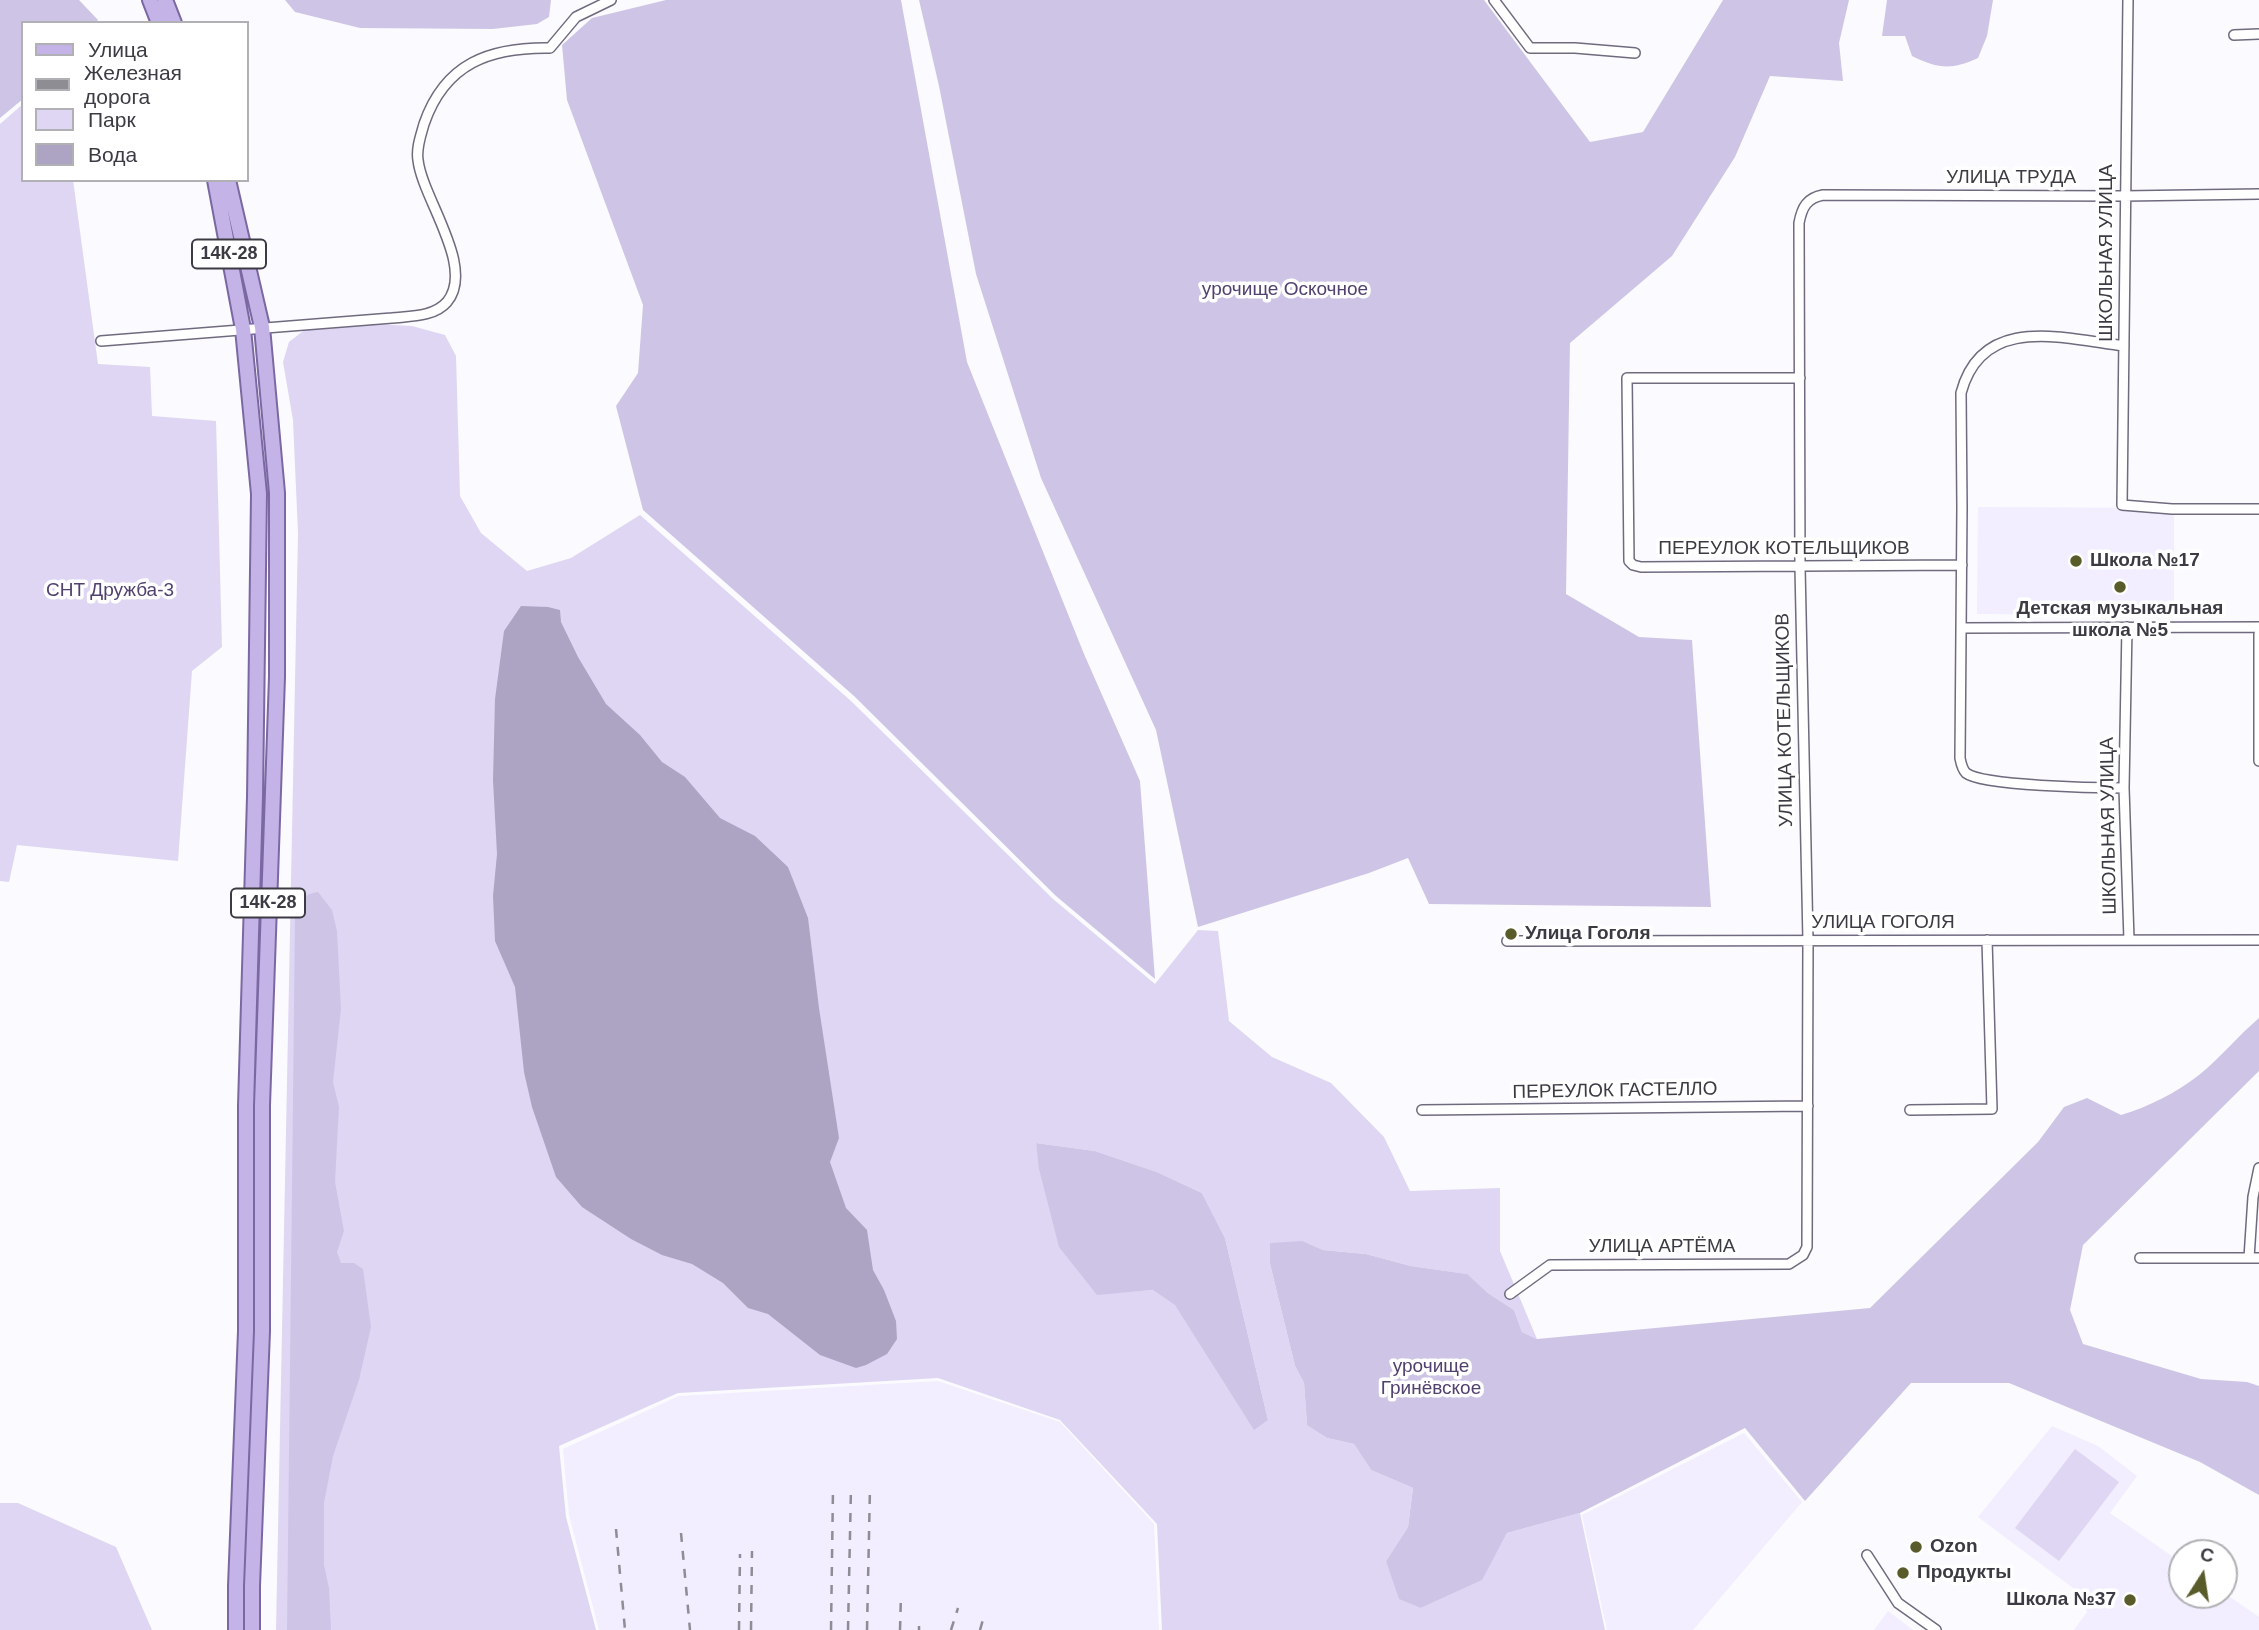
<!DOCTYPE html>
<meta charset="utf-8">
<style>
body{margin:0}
#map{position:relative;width:2259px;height:1630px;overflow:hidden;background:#fbfaff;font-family:Helvetica,sans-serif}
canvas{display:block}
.legend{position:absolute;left:21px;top:21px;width:228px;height:161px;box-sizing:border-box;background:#fff;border:2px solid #b1b0b4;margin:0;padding:9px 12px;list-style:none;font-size:21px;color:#3c3a43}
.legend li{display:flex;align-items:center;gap:14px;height:35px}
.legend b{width:35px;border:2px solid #b1b0b4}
.north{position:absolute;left:2168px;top:1539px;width:70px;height:70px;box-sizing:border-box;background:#fff;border:2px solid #b1b0b4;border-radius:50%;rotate:12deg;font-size:19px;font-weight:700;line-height:28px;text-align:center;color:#3c3a43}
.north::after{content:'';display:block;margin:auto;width:24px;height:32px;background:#595c2a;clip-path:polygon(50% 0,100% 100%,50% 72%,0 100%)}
</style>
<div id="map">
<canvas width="2259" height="1630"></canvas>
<ul class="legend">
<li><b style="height:9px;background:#c4b3e6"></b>Улица</li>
<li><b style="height:9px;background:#8e8d94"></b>Железная дорога</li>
<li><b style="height:19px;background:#ded6f3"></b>Парк</li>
<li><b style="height:19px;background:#ada4c4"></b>Вода</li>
</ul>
<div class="north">С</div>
</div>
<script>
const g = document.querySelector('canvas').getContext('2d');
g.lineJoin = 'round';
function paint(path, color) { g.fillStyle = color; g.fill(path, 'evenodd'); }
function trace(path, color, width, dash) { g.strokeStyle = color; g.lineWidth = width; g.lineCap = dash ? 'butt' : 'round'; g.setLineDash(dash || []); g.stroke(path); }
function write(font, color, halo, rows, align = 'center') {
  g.font = font + ' Helvetica,sans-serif'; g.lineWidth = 7; g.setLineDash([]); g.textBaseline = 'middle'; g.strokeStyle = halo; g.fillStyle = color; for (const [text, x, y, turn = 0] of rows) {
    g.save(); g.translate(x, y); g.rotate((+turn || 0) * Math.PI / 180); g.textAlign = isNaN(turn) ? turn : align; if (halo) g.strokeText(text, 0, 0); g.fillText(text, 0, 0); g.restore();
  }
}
const built = new Path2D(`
 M 1978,507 L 2174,508 L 2174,615 L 1977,614 Z
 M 938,1381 L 1060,1422 L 1154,1524 L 1159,1630 L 599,1630 L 569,1515 L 563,1449 L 679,1396 Z
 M 2052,1426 L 2098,1446 L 2137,1476 L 2110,1513 L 2182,1563 L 2182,1595 L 2224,1595 L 2224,1593 L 2259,1617 L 2259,1630 L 2074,1630 L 2087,1612 L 2081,1594 L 1978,1517 Z
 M 1744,1433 L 1802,1502 L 1693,1630 L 1607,1630 L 1582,1515 Z
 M 1888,1611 L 1913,1630 L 1874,1630 Z`);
const green = new Path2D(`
 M 23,104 L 23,180 L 73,180 L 98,364 L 150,367 L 152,416 L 216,421 L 222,647 L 192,671 L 178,861 L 17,845 L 9,882 L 0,881 L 0,124 Z
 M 336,322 L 412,326 L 445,335 L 456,356 L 460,496 L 481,533 L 527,571 L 571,558 L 640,515 L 851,701 L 1053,899 L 1155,984 L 1198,930 L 1218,931 L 1229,1021 L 1272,1057 L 1331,1083 L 1384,1137 L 1410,1191 L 1500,1188 L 1500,1251 L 1537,1339 L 1522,1332 L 1514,1310 L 1488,1293 L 1466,1274 L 1411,1266 L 1366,1254 L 1323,1250 L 1303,1241 L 1270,1264 L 1295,1366 L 1304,1383 L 1307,1424 L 1327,1438 L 1354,1444 L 1371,1470 L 1413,1488 L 1408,1527 L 1386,1561 L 1421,1608 L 1481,1580 L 1507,1533 L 1580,1513 L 1605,1630 L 1162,1630 L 1157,1524 L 1060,1420 L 938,1378 L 678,1393 L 559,1446 L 566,1517 L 596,1630 L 276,1630 L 298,533 L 293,420 L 283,362 L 289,342 L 307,328 ZM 1036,1143 L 1095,1151 L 1157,1172 L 1202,1193 L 1225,1238 L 1268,1420 L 1198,1339 L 1176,1305 L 1154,1290 L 1097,1294 C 1071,1244 1043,1200 1036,1143 Z
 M 2075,1449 L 2119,1482 L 2059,1561 L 2015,1528 Z
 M 0,1503 L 18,1503 L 116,1547 L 152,1630 L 0,1630 Z`);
const forest = new Path2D(`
 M 0,0 L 79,0 L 98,20 L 96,23 L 23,23 L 23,99 L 0,118 Z
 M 285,0 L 551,0 L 549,17 L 537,24 L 493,29 L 360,28 L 295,12 Z
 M 666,0 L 901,0 L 967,362 L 1084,654 L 1140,781 L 1155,979 L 1056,896 L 854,696 L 643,510 L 616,406 L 638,373 L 643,305 L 567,100 L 562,45 L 592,18 Z
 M 919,0 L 1484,0 L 1590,142 L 1643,132 L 1723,0 L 1849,0 L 1839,43 L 1843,81 L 1770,76 L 1735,157 L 1672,256 L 1570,343 L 1566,594 L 1639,637 L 1692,640 L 1711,907 L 1429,904 L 1408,858 L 1369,873 L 1198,927 L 1156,730 L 1041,478 L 976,274 L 939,86 Z
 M 1887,0 L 1993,0 L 1987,36 L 1978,58 C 1952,70 1938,69 1912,56 L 1905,36 L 1882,36 Z
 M 318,892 L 332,910 L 337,931 L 341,1009 L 333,1082 L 339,1107 L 335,1182 L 344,1231 L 337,1252 L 341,1263 L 354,1263 L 363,1269 L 371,1327 L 359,1380 L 333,1456 L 324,1503 L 324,1565 L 329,1588 L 331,1630 L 287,1630 L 295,918 C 298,901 301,895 318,892 Z
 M 2259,1018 L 2259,1071 L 2083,1245 L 2070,1310 L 2083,1344 L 2201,1379 L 2247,1382 L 2259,1386 L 2259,1495 L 2200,1462 L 2009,1383 L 1911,1383 L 1805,1501 L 1745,1428 L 1580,1513 L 1507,1533 L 1482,1580 L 1421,1608 L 1399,1599 L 1386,1561 L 1408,1527 L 1413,1488 L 1371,1470 L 1354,1444 L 1327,1438 L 1307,1425 L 1304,1383 L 1295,1366 L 1270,1264 L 1270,1243 L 1303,1241 L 1323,1250 L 1366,1254 L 1411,1266 L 1467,1274 L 1488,1293 L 1514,1310 L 1522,1332 L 1537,1339 L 1870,1308 L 2038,1142 L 2064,1107 L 2087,1098 L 2121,1115 C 2148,1107 2176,1093 2199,1075 C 2220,1058 2238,1036 2259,1018 Z
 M 1036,1143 L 1095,1151 L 1157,1172 L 1202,1193 L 1225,1238 L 1268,1420 L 1254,1430 L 1175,1305 L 1153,1290 L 1097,1295 L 1059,1247 L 1039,1169 Z`);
const water = new Path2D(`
 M 521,606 L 548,607 L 560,610 L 561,622 L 578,657 L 606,704 L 640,735 L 662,762 L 685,777 L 720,818 L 755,836 L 788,867 L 808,918 L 819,1008 L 839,1138 L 830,1162 L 846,1208 L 867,1230 L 873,1270 L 884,1290 L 896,1321 L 897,1339 L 887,1354 L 866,1365 L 856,1368 L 820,1355 L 768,1314 L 748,1308 L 723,1283 L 692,1264 L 662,1255 L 631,1239 L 582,1207 L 556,1177 L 532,1107 L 524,1072 L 515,987 L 495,941 L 493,896 L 497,854 L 493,780 L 495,699 L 504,631 Z`);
const street = new Path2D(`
 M 1494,0 L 1530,48 L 1575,48 L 1635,53
 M 2128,0 L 2122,505 L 2172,509 L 2259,509
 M 2234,35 L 2259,34
 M 101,341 L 392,318 C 410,316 434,317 447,302 C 476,267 422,198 418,160 C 416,148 421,135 424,124 C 445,63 490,47 550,48 L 576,17 L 611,0
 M 1800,378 L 1627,378 L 1629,561 L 1633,565 L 1641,567 L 1962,565
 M 2127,627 L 2124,788 L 2129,940
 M 1962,628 L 2259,627
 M 2259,634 L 2259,761
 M 2124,788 C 2098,788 1982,786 1966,773 C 1962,769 1961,763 1960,758 L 1962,507 L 1961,393 C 1982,314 2062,338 2124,346
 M 1507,941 L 2259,940
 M 1422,1110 L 1808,1106
 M 1910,1110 L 1992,1109 L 1987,940
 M 2140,1258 L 2259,1258
 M 2249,1258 L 2253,1197 L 2259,1168
 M 1510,1294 L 1550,1265 L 1789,1264 L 1803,1255 L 1807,1247 L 1808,941 L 1800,567 L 1799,223 C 1802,207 1807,198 1823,195 L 2124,196 L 2259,194
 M 1867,1555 L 1898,1603 L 1936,1630`);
const primary = new Path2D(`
 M 150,0 L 159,23
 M 165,0 L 174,23
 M 215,180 L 243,329 L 259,494 L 255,797 L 246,1106 L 246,1331 L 236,1586 L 236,1630
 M 228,180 L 262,327 L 277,493 L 277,677 L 262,1105 L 262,1331 L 252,1586 L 252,1630`);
const rail = new Path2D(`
 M 616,1529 L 625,1630
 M 681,1533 L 690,1630
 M 739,1630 L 740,1554
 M 751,1630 L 752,1551
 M 831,1630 L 833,1488
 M 848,1630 L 851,1487
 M 867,1630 L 870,1487
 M 900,1630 L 901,1594
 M 919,1630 L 919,1626
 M 951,1630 L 958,1608
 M 980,1630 L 984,1616`);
const markers = [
 [2076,561,7,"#595c2a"],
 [2120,587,7,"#595c2a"],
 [1511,934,7,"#595c2a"],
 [1916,1547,7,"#595c2a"],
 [1903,1573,7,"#595c2a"],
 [2130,1600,7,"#595c2a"]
];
const shields = [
 [229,254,74],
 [268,903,74]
];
const shieldNames = [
 ["14К-28",229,254],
 ["14К-28",268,903]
];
const streetNames = [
 ["УЛИЦА ТРУДА",2011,178],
 ["ШКОЛЬНАЯ УЛИЦА",2107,253,-90],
 ["ПЕРЕУЛОК КОТЕЛЬЩИКОВ",1784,549],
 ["УЛИЦА КОТЕЛЬЩИКОВ",1785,720,-91],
 ["ШКОЛЬНАЯ УЛИЦА",2109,826,-91],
 ["УЛИЦА ГОГОЛЯ",1883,923],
 ["ПЕРЕУЛОК ГАСТЕЛЛО",1615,1091,-1],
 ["УЛИЦА АРТЁМА",1662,1247]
];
const parkNames = [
 ["урочище Оскочное",1285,290],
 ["СНТ Дружба-3",110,591],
 ["урочище",1431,1367],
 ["Гринёвское",1431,1389]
];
const poiNames = [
 ["Школа №17",2090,561],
 ["Детская музыкальная",2120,609,"center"],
 ["школа №5",2120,631,"center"],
 ["Улица Гоголя",1525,934],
 ["Ozon",1930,1547],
 ["Продукты",1917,1573],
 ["Школа №37",2116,1600,"right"]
];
paint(built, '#f2edff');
paint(green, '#ded6f3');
paint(forest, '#cec5e6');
paint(water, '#ada4c4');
trace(street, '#706a7f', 12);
trace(primary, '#7b68a3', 18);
trace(street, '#fff', 9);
trace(primary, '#c4b3e6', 14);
trace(rail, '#8e8d94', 2.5, [9, 9]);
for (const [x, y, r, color] of markers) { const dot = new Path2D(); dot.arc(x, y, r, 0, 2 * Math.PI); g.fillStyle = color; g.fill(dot); trace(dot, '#fff', 2.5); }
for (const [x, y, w] of shields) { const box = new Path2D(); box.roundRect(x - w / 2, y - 14.5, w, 29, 5); g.fillStyle = '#fff'; g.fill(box); trace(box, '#3c3a43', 2); }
write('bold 18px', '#3c3a43', null, shieldNames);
write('19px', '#3c3a43', '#fff', streetNames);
write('19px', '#51416f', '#fff', parkNames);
write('bold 19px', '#3c3a43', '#fff', poiNames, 'left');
</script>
